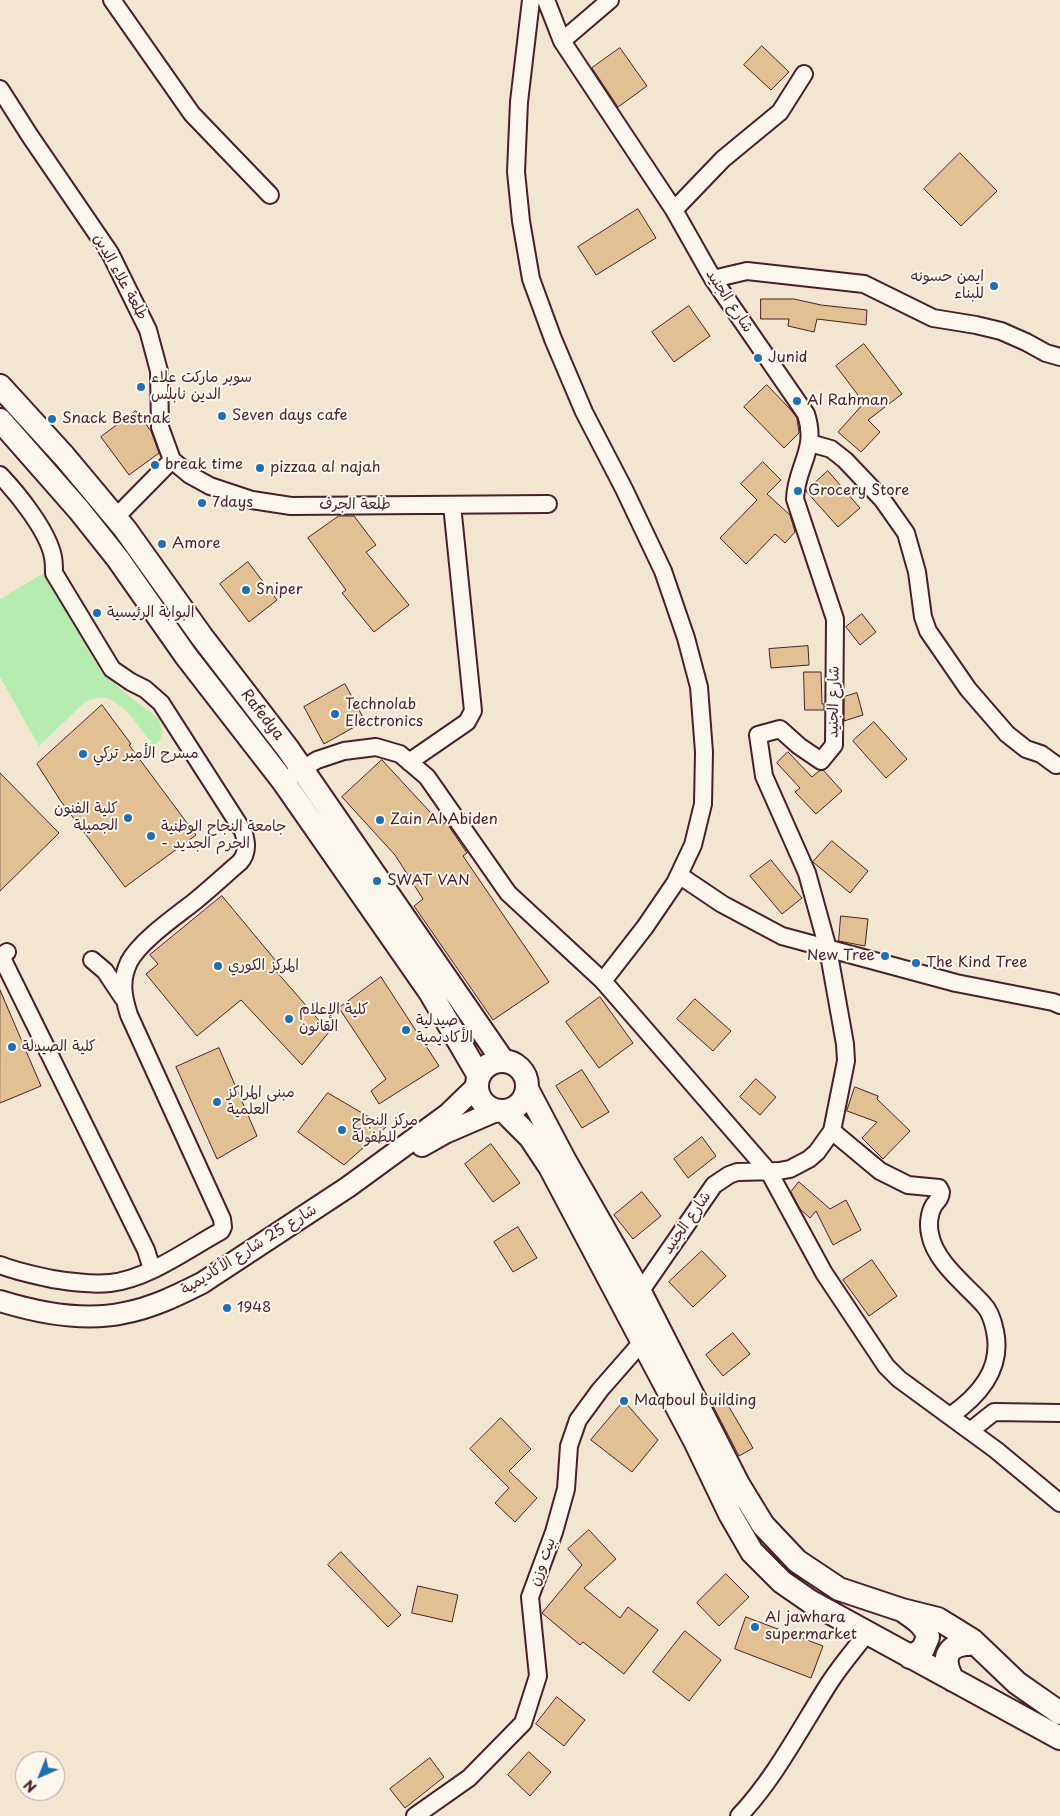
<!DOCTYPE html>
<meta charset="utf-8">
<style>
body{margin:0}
#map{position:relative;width:1060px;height:1816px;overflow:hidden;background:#f3e6d1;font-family:"Playpen Sans",sans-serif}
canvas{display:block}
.north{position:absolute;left:15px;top:1751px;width:50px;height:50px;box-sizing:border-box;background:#fbf7ec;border:1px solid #b4a19f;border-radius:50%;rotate:224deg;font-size:14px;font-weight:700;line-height:20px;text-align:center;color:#4a1f2b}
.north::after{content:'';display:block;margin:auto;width:18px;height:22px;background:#1f6fb2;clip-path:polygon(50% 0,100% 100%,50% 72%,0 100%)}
</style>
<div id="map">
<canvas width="1060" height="1816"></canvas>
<div class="north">N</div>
</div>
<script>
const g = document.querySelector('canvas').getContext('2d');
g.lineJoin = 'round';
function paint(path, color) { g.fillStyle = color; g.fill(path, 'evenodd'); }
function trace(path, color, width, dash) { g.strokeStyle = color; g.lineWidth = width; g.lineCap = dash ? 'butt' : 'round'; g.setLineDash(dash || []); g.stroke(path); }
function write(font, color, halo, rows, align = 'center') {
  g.font = font + ' "Playpen Sans","Playpen Sans Arabic",sans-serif'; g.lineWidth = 4; g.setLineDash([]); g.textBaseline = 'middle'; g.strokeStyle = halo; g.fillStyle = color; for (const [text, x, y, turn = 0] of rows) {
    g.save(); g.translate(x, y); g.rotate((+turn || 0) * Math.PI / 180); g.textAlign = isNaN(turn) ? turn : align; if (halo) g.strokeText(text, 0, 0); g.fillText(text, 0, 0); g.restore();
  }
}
const green = new Path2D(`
 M 44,573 L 102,673 L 129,696 L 158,718 L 162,728 L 162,734 L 160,740 L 154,746 L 127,711 L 110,699 L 101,697 L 86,701 L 39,746 L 0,677 L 0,599 Z`);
const building = new Path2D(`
 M 762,46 L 789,72 L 771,90 L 744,65 Z
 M 620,48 L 647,86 L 618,107 L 592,68 Z
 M 960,153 L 997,191 L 961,226 L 924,189 Z
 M 638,209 L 656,238 L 596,275 L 578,247 Z
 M 761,299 L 794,299 L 821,305 L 867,310 L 866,325 L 817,319 L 814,332 L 788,326 L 789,319 L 761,319 Z
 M 689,306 L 710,336 L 674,362 L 652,332 Z
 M 864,344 L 902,394 L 868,420 L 880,432 L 861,452 L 838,432 L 864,403 L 836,366 Z
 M 767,385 L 790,409 L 797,418 L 799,433 L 784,448 L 744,407 Z
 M 136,411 L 151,431 L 159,453 L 129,475 L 101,437 Z
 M 763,462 L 781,480 L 767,494 L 790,515 L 795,532 L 785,543 L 775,534 L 746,564 L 720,538 L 757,500 L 741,484 Z
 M 828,471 L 860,508 L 838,527 L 806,491 Z
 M 339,516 L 354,516 L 376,545 L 366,552 L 409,605 L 374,632 L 342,593 L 346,590 L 308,538 Z
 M 248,562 L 277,600 L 249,622 L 220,584 Z
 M 862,614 L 876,632 L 860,645 L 846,627 Z
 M 808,646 L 809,665 L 771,668 L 769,649 Z
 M 804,672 L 821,672 L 822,704 L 824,704 L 824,710 L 805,710 Z
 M 345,684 L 365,721 L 324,744 L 304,707 Z
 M 857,693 L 863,715 L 844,721 L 844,697 Z
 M 102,705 L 131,744 L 129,745 L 196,835 L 125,887 L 60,800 L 37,764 Z
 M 874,722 L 907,759 L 886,778 L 853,741 Z
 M 788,752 L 812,777 L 819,771 L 823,770 L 842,791 L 816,814 L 795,792 L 800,788 L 777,763 Z
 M 382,760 L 442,825 L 446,822 L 467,853 L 463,856 L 549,982 L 493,1020 L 414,906 L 423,899 L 395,855 L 342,797 Z
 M 0,773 L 59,833 L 0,891 Z
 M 832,841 L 868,871 L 850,893 L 813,862 Z
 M 771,860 L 802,898 L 782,914 L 750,876 Z
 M 222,896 L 281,967 L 276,971 L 329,1032 L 302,1065 L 241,1000 L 197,1036 L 146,974 L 158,964 L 150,955 Z
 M 841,916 L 868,919 L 865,946 L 839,941 Z
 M 381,977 L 439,1066 L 379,1104 L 371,1091 L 386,1079 L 339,1008 Z
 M 0,990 L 41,1086 L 0,1103 Z
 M 600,997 L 633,1043 L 599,1068 L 566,1022 Z
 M 695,999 L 731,1031 L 713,1051 L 677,1019 Z
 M 219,1048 L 257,1136 L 217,1159 L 176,1067 Z
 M 582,1070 L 609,1112 L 582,1128 L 556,1086 Z
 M 756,1079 L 776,1097 L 760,1115 L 740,1097 Z
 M 855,1087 L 878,1096 L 877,1099 L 910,1131 L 883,1159 L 862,1138 L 877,1122 L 847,1111 Z
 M 328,1093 L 386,1127 L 344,1165 L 298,1132 Z
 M 702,1137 L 716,1156 L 688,1178 L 674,1159 Z
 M 491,1144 L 520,1183 L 493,1202 L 465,1164 Z
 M 799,1182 L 830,1209 L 846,1200 L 861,1230 L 833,1245 L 816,1211 L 810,1218 L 800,1209 L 791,1192 Z
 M 642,1192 L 661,1216 L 633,1239 L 614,1215 Z
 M 518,1227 L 537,1258 L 513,1272 L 494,1242 Z
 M 702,1251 L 726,1276 L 693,1307 L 669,1282 Z
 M 872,1260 L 897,1296 L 869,1316 L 843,1280 Z
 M 733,1333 L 750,1354 L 723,1376 L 706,1355 Z
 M 725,1400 L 753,1448 L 739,1456 L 713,1406 Z
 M 624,1401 L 658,1440 L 632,1472 L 591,1440 Z
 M 501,1418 L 531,1449 L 509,1471 L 537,1498 L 515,1522 L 495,1503 L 509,1488 L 470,1449 Z
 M 589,1530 L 616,1559 L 584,1588 L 620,1618 L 628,1607 L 658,1630 L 624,1674 L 583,1642 L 580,1645 L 542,1613 L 582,1565 L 568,1549 Z
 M 341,1552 L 401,1615 L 388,1627 L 328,1565 Z
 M 726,1574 L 749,1597 L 719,1626 L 697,1603 Z
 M 418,1586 L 458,1595 L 452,1622 L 412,1613 Z
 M 746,1617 L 823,1646 L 811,1678 L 735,1649 Z
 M 685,1631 L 721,1660 L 689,1701 L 653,1672 Z
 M 557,1697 L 585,1720 L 564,1746 L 536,1724 Z
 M 529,1752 L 551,1772 L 530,1796 L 508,1775 Z
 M 430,1758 L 444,1777 L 405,1808 L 390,1789 Z`);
const minor = new Path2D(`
 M 112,0 L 192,114 L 270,195
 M 531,0 L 519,102 L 516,172 L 521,221 L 531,279 L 553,339 L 584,412 L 624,489 L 663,571 L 686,638 L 699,687 L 704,752 L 703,804 L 693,845 L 675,883 L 645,927 L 603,981
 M 546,0 L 562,41 L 674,210 L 713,279 L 806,414 C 818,450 796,466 795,499 L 835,619 L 834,745 L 821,761 L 799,746 L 780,729 L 758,735 L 764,776 L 807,873 L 828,949 L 845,1044 L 846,1061 L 832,1131 L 817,1152 L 809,1159 L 790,1169 L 779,1171 L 737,1172 L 729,1175 L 714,1185 L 640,1292
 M 562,41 L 610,0
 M 0,89 L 30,136 L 110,253 L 148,330 L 159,371 L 160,427 L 172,460 L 190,475 L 210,486 L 252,500 L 291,506 L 548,504
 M 674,210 L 723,159 L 780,112 L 804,74
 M 713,279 L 747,271 L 864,284 L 933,318 L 976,325 L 1001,331 L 1026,342 L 1046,353 L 1060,357
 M 810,443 L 831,449 L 845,460 L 882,499 L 906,533 L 917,572 L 923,617 L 928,631 L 968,689 L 1007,734 L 1026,749 L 1041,754 L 1056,765
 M 0,475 C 18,494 48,531 53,557 C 54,562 54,567 54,573 L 112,669 L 131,682 L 145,689 L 161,703 L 243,831 C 247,842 248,853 240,862 C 225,875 210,889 194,902 C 175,917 140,941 129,962 C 120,981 123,996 129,1015 L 222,1219 L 223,1227 L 221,1231 C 188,1249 148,1279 110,1283 C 91,1285 71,1282 52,1279 C 35,1275 17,1272 0,1265
 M 116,517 L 172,460
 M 409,762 L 467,722 L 473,711 L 452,505
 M 294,774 L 317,760 L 344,751 L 376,747 L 400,754 L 427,777 L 508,893 L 603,981 L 769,1172 L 824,1273 L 886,1366 L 899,1379 L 996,1450 L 1060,1503
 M 679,875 L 722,904 L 782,936 L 956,983 L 1053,1002 L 1060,1005
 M 7,952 L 1,956 L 146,1250 L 152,1269
 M 92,960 L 105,971 L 123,998
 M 832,1131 L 880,1171 L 908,1185 L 939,1188 L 941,1192 C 941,1197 938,1200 934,1205 C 929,1213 928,1225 930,1234 C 935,1262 965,1284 983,1304 C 990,1311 993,1321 995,1331 C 1003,1369 979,1396 950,1416
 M 970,1431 L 994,1412 L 1060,1413
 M 415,1816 L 469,1778 L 523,1723 L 538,1676 L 530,1597 L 554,1532 L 566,1489 L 569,1446 L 578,1420 L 600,1390 L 642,1342
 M 739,1816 C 776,1777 801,1727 830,1682 C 841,1665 855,1649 867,1633`);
const tertiary = new Path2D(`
 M 422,1146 L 445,1133 L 496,1111
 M 0,1301 C 39,1313 83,1322 124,1313 C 152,1308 178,1295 202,1283 L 348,1187 L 448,1114 L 476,1087`);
const secondary = new Path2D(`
 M 0,386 L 64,456 L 125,529 L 202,637 L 288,749 L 503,1061
 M 0,420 L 79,510 L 118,559 L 186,656 L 283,781 L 430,992 L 479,1076
 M477 1086a25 25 0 1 1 50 0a25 25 0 1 1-50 0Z
 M 527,1089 L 565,1161 L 640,1292 L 738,1484 L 763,1525 L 797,1561 L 839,1589 L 902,1610 L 938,1619 L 972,1640 L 1017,1683 L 1060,1713
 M 504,1111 L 530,1137 L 550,1167 L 695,1441 L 730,1514 L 752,1552 L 782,1582 L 811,1602 L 1060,1738
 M 905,1612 C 915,1619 925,1625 928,1637 L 923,1649 L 910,1657
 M 953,1680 C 939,1656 949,1642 976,1644`);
const markers = [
 [994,286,5,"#1f6fb2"],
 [758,358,5,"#1f6fb2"],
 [141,387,5,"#1f6fb2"],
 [797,401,5,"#1f6fb2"],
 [222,416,5,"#1f6fb2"],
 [52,419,5,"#1f6fb2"],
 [155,465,5,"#1f6fb2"],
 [260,468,5,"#1f6fb2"],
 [798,491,5,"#1f6fb2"],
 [202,503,5,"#1f6fb2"],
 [162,544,5,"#1f6fb2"],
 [246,590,5,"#1f6fb2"],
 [97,613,5,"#1f6fb2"],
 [335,714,5,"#1f6fb2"],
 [83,754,5,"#1f6fb2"],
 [128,818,5,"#1f6fb2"],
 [380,820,5,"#1f6fb2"],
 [151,836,5,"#1f6fb2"],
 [377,881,5,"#1f6fb2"],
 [885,956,5,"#1f6fb2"],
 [916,963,5,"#1f6fb2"],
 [218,966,5,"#1f6fb2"],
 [289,1019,5,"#1f6fb2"],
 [406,1030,5,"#1f6fb2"],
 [12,1047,5,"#1f6fb2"],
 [217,1102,5,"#1f6fb2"],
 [342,1130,5,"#1f6fb2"],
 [227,1308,5,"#1f6fb2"],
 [624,1401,5,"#1f6fb2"],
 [755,1627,5,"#1f6fb2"]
];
const streetNames = [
 ["طلعة علاء الدين",120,277,61],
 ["شارع الجنيد",729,301,56],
 ["طلعة الجرف",355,505],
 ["شارع الجنيد",834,702,-89],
 ["Rafedya",262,715,52],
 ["شارع الجنيد",687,1223,-55],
 ["شارع 25 شارع الأكاديمية",249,1250,-32],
 ["بيت وزن",543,1562,-70]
];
const poiNames = [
 ["ايمن حسونه",984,277,"right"],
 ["للبناء",984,294,"right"],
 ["Junid",768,358],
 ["سوبر ماركت علاء",151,378],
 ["الدين نابلس",151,395],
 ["Al Rahman",807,401],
 ["Seven days cafe",232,416],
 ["Snack Bestnak",62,419],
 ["break time",165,465],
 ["pizzaa al najah",270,468],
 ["Grocery Store",808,491],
 ["7days",212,503],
 ["Amore",172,544],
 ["Sniper",256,590],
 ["البوابة الرئيسية",107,613],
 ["Technolab",345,705],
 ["Electronics",345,722],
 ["مسرح الأمير تركي",93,754],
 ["كلية الفنون",118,809,"right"],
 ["الجميلة",118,826,"right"],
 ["Zain Al Abiden",390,820],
 ["جامعة النجاح الوطنية",161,827],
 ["- الحرم الجديد",161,844],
 ["SWAT VAN",387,881],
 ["New Tree",875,956,"right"],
 ["The Kind Tree",926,963],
 ["المركز الكوري",228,966],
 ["كلية الإعلام",299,1010],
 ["القانون",299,1027],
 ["صيدلية",416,1021],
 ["الأكاديمية",416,1038],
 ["كلية الصيدلة",22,1047],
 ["مبنى المراكز",227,1093],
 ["العلمية",227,1110],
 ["مركز النجاح",352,1121],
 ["للطفولة",352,1138],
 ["1948",237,1308],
 ["Maqboul building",634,1401],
 ["Al jawhara",765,1618],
 ["supermarket",765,1635]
];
paint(green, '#b5edb0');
paint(building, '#e1c093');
trace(building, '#4a1f2b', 1);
trace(minor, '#4a1f2b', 20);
trace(tertiary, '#4a1f2b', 24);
trace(secondary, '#4a1f2b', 26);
trace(minor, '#fbf7ec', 16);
trace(tertiary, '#fbf7ec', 20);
trace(secondary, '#fbf7ec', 22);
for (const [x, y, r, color] of markers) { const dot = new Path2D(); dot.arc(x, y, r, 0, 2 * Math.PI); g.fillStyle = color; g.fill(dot); trace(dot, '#fbf7ec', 2); }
write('15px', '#4a1f2b', '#fbf7ec', streetNames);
write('15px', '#4a1f2b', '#fbf7ec', poiNames, 'left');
</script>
